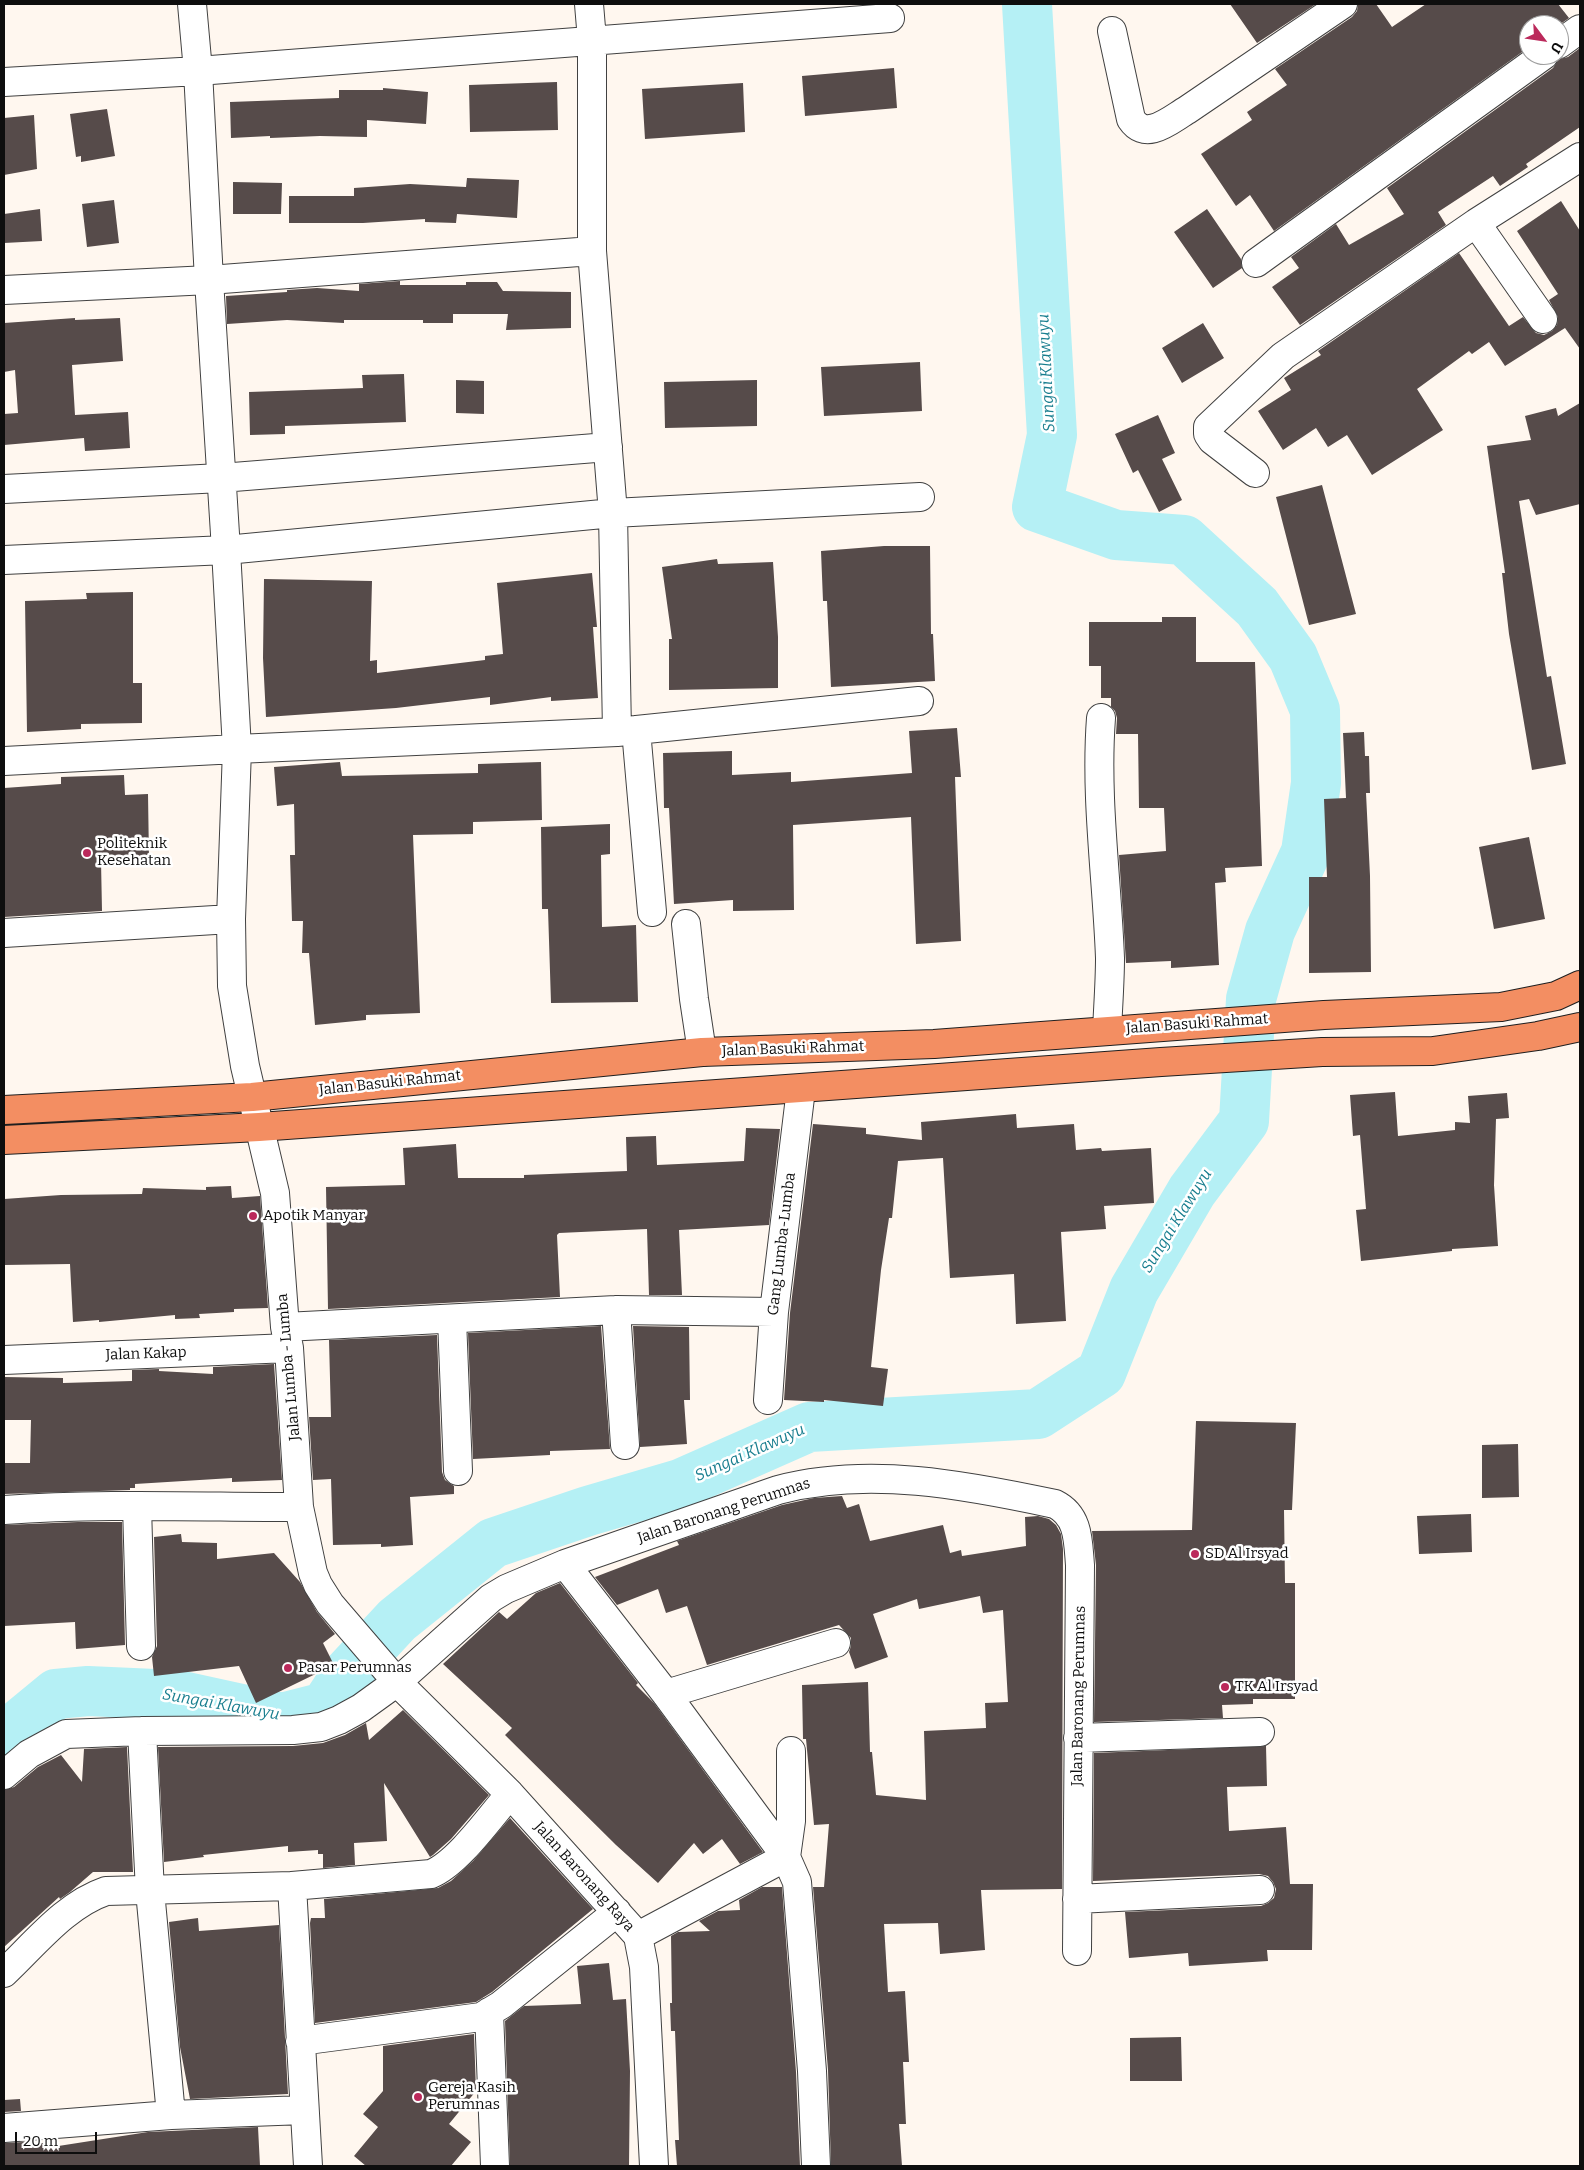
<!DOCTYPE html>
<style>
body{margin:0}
#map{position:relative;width:1584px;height:2170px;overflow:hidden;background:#fff7ef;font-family:Bitter,serif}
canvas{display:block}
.frame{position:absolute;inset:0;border:5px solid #0e0e0e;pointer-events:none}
.north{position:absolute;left:1519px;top:15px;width:50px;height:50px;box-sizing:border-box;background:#fff;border:1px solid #9f9f9f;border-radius:50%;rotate:121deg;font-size:14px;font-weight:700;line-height:20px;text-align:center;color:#0e0e0e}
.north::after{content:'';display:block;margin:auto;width:18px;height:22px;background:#bb295b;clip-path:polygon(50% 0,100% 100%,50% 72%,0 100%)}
.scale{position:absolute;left:15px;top:2132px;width:82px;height:22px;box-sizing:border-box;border:2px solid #0e0e0e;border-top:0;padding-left:6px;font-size:15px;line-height:18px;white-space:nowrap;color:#0e0e0e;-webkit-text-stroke:4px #fff;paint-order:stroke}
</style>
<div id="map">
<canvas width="1584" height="2170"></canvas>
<div class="frame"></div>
<div class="north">U</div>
<div class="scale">20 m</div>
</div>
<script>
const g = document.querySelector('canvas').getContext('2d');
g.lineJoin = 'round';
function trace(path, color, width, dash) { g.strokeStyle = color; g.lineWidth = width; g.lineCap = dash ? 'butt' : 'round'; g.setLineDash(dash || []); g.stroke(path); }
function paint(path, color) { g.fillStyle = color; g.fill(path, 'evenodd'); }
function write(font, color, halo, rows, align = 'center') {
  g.font = font + ' Bitter,serif'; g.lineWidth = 5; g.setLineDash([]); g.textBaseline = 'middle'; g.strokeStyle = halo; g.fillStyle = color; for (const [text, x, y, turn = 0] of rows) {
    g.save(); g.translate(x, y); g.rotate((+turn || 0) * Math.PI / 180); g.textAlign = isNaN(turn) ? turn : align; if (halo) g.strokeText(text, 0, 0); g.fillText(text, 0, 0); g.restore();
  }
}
const river = new Path2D(`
 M 4,1737 L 56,1694 L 88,1691 L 177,1695 L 282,1718 L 325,1707 L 346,1675 L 397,1620 L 493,1543 L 588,1511 L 680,1484 L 809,1427 L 1038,1414 L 1101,1373 L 1134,1290 L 1192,1191 L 1244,1121 L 1251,999 L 1270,931 L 1306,852 L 1316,783 L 1315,710 L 1293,657 L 1257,607 L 1184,540 L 1116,535 L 1037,507 L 1052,435 L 1027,4`);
const building = new Path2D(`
 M 1230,4 L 1316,4 L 1257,43 Z
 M 1358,4 L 1376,4 L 1392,27 L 1426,4 L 1558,4 L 1569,18 L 1559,25 L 1529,25 L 1529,47 L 1274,231 L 1250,195 L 1236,206 L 1201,154 L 1252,120 L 1247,112 L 1287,85 L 1275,69 L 1352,17 L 1357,11 Z
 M 1580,48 L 1580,127 L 1526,164 L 1528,167 L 1500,186 L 1493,176 L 1438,212 L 1446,225 L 1300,325 L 1272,287 L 1299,268 L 1291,257 L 1336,224 L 1349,245 L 1404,214 L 1387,188 L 1553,68 L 1559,59 L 1568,57 Z
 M 894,68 L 897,108 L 805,116 L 802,76 Z
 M 557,82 L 558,130 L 470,132 L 469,85 Z
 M 743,83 L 745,132 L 645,139 L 642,89 Z
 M 383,88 L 428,92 L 426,124 L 367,120 L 367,137 L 320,136 L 270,138 L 270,136 L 231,138 L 230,102 L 339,98 L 339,90 L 383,90 Z
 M 107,109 L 115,156 L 81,162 L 81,156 L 76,157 L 70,114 Z
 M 34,115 L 37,169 L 4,175 L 4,118 Z
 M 467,178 L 519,180 L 517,218 L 457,214 L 456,223 L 425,222 L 425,219 L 363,223 L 289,223 L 289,196 L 354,196 L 354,188 L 410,184 L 466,187 Z
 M 233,182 L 282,183 L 281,214 L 233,214 Z
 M 114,200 L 119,243 L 87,247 L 82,204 Z
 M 1561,201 L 1580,231 L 1580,349 L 1565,328 L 1505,366 L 1489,342 L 1472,354 L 1469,351 L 1417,389 L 1443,430 L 1372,475 L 1347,435 L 1328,447 L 1316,428 L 1283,450 L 1258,411 L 1291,390 L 1284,378 L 1321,355 L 1318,351 L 1459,253 L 1509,326 L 1523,317 L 1536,333 L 1544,335 L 1552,331 L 1557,325 L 1558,317 L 1549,300 L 1558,294 L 1517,231 Z
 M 40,209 L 42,241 L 4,243 L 4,214 Z
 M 1207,209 L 1241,259 L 1242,268 L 1213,288 L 1174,232 Z
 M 400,281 L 400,285 L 466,285 L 466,282 L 497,282 L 503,291 L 571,292 L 571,328 L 506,330 L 508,314 L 453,314 L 453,323 L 423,323 L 423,320 L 344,320 L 344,323 L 287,320 L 227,324 L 226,296 L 287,292 L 287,290 L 317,288 L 359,291 L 359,284 Z
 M 75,318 L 75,320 L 120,318 L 123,361 L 72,365 L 75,415 L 128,412 L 130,448 L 85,451 L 84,438 L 4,445 L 4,414 L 18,413 L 15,370 L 4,372 L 4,323 Z
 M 1203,323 L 1224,358 L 1182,383 L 1162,348 Z
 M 920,362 L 922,411 L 824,416 L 821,367 Z
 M 404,374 L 406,422 L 285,426 L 285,434 L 250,435 L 249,392 L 363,388 L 362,375 Z
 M 456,380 L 484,381 L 484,414 L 456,413 Z
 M 757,380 L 757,426 L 665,428 L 664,382 Z
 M 1580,403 L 1580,504 L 1536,515 L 1529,499 L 1519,501 L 1547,677 L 1551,676 L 1566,764 L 1532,770 L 1509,634 L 1502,573 L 1505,573 L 1487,446 L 1531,440 L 1525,416 L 1556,408 L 1558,416 Z
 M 1158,415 L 1175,453 L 1162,459 L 1182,500 L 1159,512 L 1138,470 L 1133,473 L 1115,434 Z
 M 1322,485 L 1356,614 L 1309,625 L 1276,497 Z
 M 884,546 L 930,546 L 931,634 L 933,634 L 935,681 L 831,687 L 827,601 L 823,601 L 821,551 Z
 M 717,559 L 718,564 L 773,562 L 778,637 L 778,688 L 669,690 L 669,639 L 672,639 L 662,567 Z
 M 592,573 L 597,627 L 593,627 L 598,698 L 551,701 L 551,697 L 490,705 L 490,697 L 396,708 L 266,717 L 263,658 L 264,579 L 372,581 L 370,661 L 377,660 L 377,673 L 485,660 L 485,656 L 503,654 L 497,583 Z
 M 133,592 L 133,683 L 142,683 L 142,723 L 81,724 L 81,729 L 27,732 L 25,601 L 87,599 L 86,593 Z
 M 1162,617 L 1196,617 L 1196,662 L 1255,662 L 1262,866 L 1225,868 L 1226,882 L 1215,883 L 1219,965 L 1171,968 L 1171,961 L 1126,963 L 1119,855 L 1166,851 L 1164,808 L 1139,808 L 1138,734 L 1116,734 L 1117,718 L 1115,711 L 1111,707 L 1111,698 L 1101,698 L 1101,666 L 1089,666 L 1089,622 L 1162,622 Z
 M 957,728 L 961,777 L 955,777 L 961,941 L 916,944 L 911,817 L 793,825 L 794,910 L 733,911 L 733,900 L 674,904 L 669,808 L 664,808 L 663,753 L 732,751 L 732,775 L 791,772 L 791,782 L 912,773 L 909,731 Z
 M 1364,732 L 1365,756 L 1369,756 L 1370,793 L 1366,793 L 1370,876 L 1371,972 L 1309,973 L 1309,877 L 1327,877 L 1324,799 L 1346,798 L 1343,733 Z
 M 340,762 L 342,776 L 478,773 L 478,764 L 541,762 L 542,820 L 473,822 L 473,834 L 413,835 L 420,1013 L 366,1015 L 366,1020 L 315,1025 L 309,953 L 302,953 L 303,921 L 292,921 L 290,855 L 295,855 L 294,804 L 277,806 L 274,767 Z
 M 124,775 L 125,795 L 148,794 L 149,859 L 101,861 L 102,911 L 4,917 L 4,788 L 61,784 L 61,777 Z
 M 610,824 L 610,854 L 601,855 L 602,927 L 636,925 L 638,1002 L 551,1003 L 548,909 L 542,909 L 541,827 Z
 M 1529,837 L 1545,919 L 1494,929 L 1479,847 Z
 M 1395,1092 L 1398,1136 L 1455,1130 L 1455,1122 L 1470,1123 L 1468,1096 L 1507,1093 L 1509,1118 L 1496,1119 L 1494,1185 L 1498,1246 L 1452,1249 L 1452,1251 L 1361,1261 L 1356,1210 L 1366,1209 L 1360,1135 L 1353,1136 L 1350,1095 Z
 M 1016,1114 L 1017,1128 L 1074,1124 L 1076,1150 L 1101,1148 L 1102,1151 L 1151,1148 L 1154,1203 L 1104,1206 L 1106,1229 L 1061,1232 L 1066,1321 L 1016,1324 L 1014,1274 L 950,1278 L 943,1158 L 898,1161 L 892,1218 L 889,1218 L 881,1270 L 871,1367 L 888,1369 L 883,1406 L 824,1400 L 824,1402 L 784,1400 L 790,1313 L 813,1124 L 866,1128 L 866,1134 L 922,1140 L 921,1122 Z
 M 746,1128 L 780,1129 L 769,1225 L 679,1230 L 682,1295 L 649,1295 L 647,1229 L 559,1233 L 557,1235 L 560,1297 L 328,1309 L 326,1187 L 405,1185 L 403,1148 L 456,1144 L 458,1178 L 524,1178 L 524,1175 L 627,1171 L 626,1137 L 656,1136 L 657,1165 L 744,1161 Z
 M 231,1186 L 232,1198 L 260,1196 L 268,1308 L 234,1309 L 234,1312 L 199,1314 L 200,1318 L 175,1319 L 175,1315 L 99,1322 L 99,1320 L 73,1322 L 70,1264 L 4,1265 L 4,1199 L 61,1195 L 142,1194 L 143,1188 L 206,1190 L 206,1187 Z
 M 601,1326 L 610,1449 L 550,1451 L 550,1455 L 473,1459 L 468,1333 Z
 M 633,1326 L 689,1327 L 690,1400 L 684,1400 L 687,1444 L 640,1447 Z
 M 437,1335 L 442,1472 L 445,1480 L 454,1486 L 454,1494 L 410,1497 L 413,1545 L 381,1547 L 381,1544 L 333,1545 L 331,1479 L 313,1480 L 309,1417 L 331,1417 L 329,1340 Z
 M 274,1364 L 282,1480 L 232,1482 L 232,1478 L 135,1484 L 135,1488 L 130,1488 L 130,1490 L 4,1494 L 4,1463 L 30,1463 L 31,1420 L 5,1420 L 4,1377 L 63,1378 L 63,1383 L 132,1381 L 132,1370 L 159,1369 L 159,1371 L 213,1374 L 213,1367 Z
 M 1196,1421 L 1296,1423 L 1292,1510 L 1284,1510 L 1285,1583 L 1295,1583 L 1295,1699 L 1253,1699 L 1253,1704 L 1222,1705 L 1223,1718 L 1094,1722 L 1096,1565 L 1092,1531 L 1192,1530 Z
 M 1518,1444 L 1519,1497 L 1482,1498 L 1482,1445 Z
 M 842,1496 L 847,1508 L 859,1504 L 870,1541 L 943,1525 L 950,1553 L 961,1550 L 962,1556 L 1026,1546 L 1025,1517 L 1038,1516 L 1049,1519 L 1056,1525 L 1061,1534 L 1063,1549 L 1062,1889 L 981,1890 L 985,1950 L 940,1954 L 938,1923 L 884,1924 L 888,1992 L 905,1991 L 909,2062 L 903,2062 L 906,2124 L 899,2124 L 902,2166 L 831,2166 L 828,2070 L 813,1887 L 824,1887 L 829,1824 L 814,1825 L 806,1739 L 803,1739 L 802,1685 L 868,1682 L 870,1752 L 872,1752 L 876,1795 L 926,1800 L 924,1731 L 986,1728 L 985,1703 L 1008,1702 L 1003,1610 L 983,1613 L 980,1596 L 919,1609 L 917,1599 L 873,1614 L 888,1657 L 855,1669 L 849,1652 L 851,1646 L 851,1638 L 839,1625 L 707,1665 L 687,1606 L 666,1613 L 658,1589 L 617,1605 L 595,1577 L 679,1545 L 677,1541 L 782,1505 L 814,1498 Z
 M 1471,1514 L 1472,1552 L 1419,1554 L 1417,1516 Z
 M 78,1522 L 122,1522 L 125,1645 L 76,1649 L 75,1622 L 4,1626 L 4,1525 Z
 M 181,1534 L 182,1542 L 217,1543 L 217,1559 L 274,1553 L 300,1582 L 317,1612 L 335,1634 L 323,1643 L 334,1665 L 256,1703 L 239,1666 L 154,1676 L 152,1657 L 157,1646 L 154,1537 Z
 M 560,1583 L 638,1683 L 636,1685 L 654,1703 L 763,1852 L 740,1864 L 722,1839 L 703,1854 L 694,1843 L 658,1883 L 616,1845 L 505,1735 L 512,1728 L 443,1664 L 499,1612 L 507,1619 L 536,1593 Z
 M 403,1710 L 489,1795 L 451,1839 L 433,1855 L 430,1857 L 384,1783 L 387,1841 L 354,1843 L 355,1865 L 323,1868 L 323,1854 L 318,1854 L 318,1850 L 288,1852 L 288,1846 L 203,1855 L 204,1857 L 164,1862 L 158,1747 L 293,1746 L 323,1743 L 345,1735 L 366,1723 L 369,1740 Z
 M 1266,1746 L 1267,1786 L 1227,1787 L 1229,1831 L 1286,1827 L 1290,1884 L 1313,1884 L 1312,1950 L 1267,1950 L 1268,1961 L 1189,1966 L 1188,1953 L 1129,1958 L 1125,1912 L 1261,1906 L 1268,1903 L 1274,1898 L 1276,1889 L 1273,1882 L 1268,1876 L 1259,1874 L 1093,1881 L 1094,1753 Z
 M 127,1747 L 133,1872 L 93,1872 L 70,1892 L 60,1899 L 59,1897 L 4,1947 L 4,1790 L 14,1787 L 38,1767 L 61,1755 L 82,1782 L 84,1749 Z
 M 510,1818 L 593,1909 L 492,1992 L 476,2002 L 315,2023 L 310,1923 L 311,1918 L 325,1918 L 324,1899 L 438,1888 L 451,1881 L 473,1861 Z
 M 762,1887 L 782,1887 L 796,2072 L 800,2166 L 677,2166 L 675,2140 L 679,2140 L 675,2031 L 671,2031 L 670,2003 L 672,2003 L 671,1936 L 678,1932 L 710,1931 L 699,1921 L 718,1911 L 740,1910 L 739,1900 Z
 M 198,1918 L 199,1931 L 279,1925 L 288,2094 L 190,2099 L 180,2047 L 169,1922 Z
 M 609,1963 L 613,2000 L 626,1999 L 630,2071 L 629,2166 L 510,2166 L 505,2021 L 524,2006 L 581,2004 L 577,1966 Z
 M 474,2034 L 476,2091 L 449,2124 L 471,2142 L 451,2166 L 366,2166 L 354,2156 L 378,2127 L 363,2114 L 383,2091 L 383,2046 Z
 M 1181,2037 L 1182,2081 L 1130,2081 L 1130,2038 Z
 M 20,2099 L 21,2111 L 4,2112 L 4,2100 Z
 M 258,2127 L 260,2166 L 4,2166 L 4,2143 L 24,2142 L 24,2147 L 51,2141 L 52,2147 L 148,2132 Z`);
const minor = new Path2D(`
 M 1112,31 L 1131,119 C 1146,142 1170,120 1187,110 L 1343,4
 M 1559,44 L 1580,29
 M 4,82 L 198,71 L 192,4
 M 1476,223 L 1543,319
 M 1256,263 L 1544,55
 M 4,290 L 209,280 L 198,71 L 890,18
 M 1255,473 L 1212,440 L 1208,434 L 1208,427 L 1283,356 L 1476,223 L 1580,157
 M 4,489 L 221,478 L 608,447
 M 4,560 L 226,550 L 209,280 L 592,251
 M 1101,718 C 1095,798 1107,878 1110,958 C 1110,982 1108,1007 1107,1031
 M 636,730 L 652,912
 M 617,732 L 613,513 L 920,497
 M 4,761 L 237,749 L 226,550 L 613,513 L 592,251 L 592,40 L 589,4
 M 686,924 L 694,999 L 702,1052
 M 4,933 L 231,919
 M 616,1310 L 625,1445
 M 452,1319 L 458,1471
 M 285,1327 L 616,1310 L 774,1312
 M 4,1360 L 289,1348
 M 768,1400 L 774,1312 L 801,1089
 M 137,1506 L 141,1646
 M 4,1510 C 102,1503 201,1507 299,1507
 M 565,1564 L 666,1694 L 786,1857 L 797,1882 L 812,2071 L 816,2166
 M 666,1694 L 836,1643
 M 142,1731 L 150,1891 L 171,2115
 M 1078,1738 L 1260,1732
 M 4,1775 L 29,1754 L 66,1734 L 142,1731 L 293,1730 L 321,1727 L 339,1720 L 361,1708 L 397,1682 L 491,1598 L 506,1589 L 565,1564 L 778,1490 C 868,1466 966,1485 1055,1504 C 1079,1516 1078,1541 1080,1565 L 1077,1951
 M 786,1857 L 791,1821 L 791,1751
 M 1077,1899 L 1260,1890
 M 638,1936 L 786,1857
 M 4,1973 C 35,1944 65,1905 106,1891 L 292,1886
 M 489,2012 L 495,2166
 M 300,2041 L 481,2017 L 501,2005 L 617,1912
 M 4,2128 L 171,2115 L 304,2110
 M 308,2166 L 292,1886 L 431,1874 C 458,1863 490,1817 510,1794
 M 654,2166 L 644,1967 L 638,1936 L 510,1794 L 397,1682 L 330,1604 L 318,1585 L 313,1573 L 299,1507 L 289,1348 L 285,1327 L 275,1193 L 245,1066 L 232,986 L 231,919 L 237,749 L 617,732 L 919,701`);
const trunk = new Path2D(`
 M 4,1110 L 252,1097 L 702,1052 L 934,1044 L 1324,1015 L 1501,1007 L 1556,996 L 1580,985
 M 4,1140 L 259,1127 L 1161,1062 L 1322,1052 L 1433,1051 L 1538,1036 L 1580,1027`);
const markers = [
 [87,853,5,"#bb295b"],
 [253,1216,5,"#bb295b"],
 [1195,1554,5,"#bb295b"],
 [288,1668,5,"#bb295b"],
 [1225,1687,5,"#bb295b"],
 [418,2097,5,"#bb295b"]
];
const poiNames = [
 ["Politeknik",97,844],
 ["Kesehatan",97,861],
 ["Apotik Manyar",263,1216],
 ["SD Al Irsyad",1205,1554],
 ["Pasar Perumnas",298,1668],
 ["TK Al Irsyad",1235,1687],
 ["Gereja Kasih",428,2088],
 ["Perumnas",428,2105]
];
const streetNames = [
 ["Jalan Basuki Rahmat",1197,1024,-4],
 ["Jalan Basuki Rahmat",793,1049,-2],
 ["Jalan Basuki Rahmat",390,1083,-6],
 ["Gang Lumba-Lumba",782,1244,-83],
 ["Jalan Kakap",146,1354,-2],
 ["Jalan Lumba - Lumba",289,1367,-95],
 ["Jalan Baronang Perumnas",724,1511,-18],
 ["Jalan Baronang Perumnas",1079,1696,-89],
 ["Jalan Baronang Raya",584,1877,48]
];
const waterNames = [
 ["Sungai Klawuyu",1047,373,-93],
 ["Sungai Klawuyu",1177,1221,-58],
 ["Sungai Klawuyu",750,1453,-24],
 ["Sungai Klawuyu",221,1705,10]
];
trace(river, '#b5f0f5', 50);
paint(building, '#564b4a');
trace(minor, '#414141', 30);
trace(trunk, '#1f1f1f', 30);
trace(minor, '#fff', 28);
trace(trunk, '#f38e62', 28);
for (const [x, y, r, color] of markers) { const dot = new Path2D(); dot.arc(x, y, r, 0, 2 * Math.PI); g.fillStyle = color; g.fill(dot); trace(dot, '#fff', 2); }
write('15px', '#0e0e0e', '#fff', poiNames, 'left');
write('15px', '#0e0e0e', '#fff', streetNames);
write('italic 16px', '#197e8f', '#fff', waterNames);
</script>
